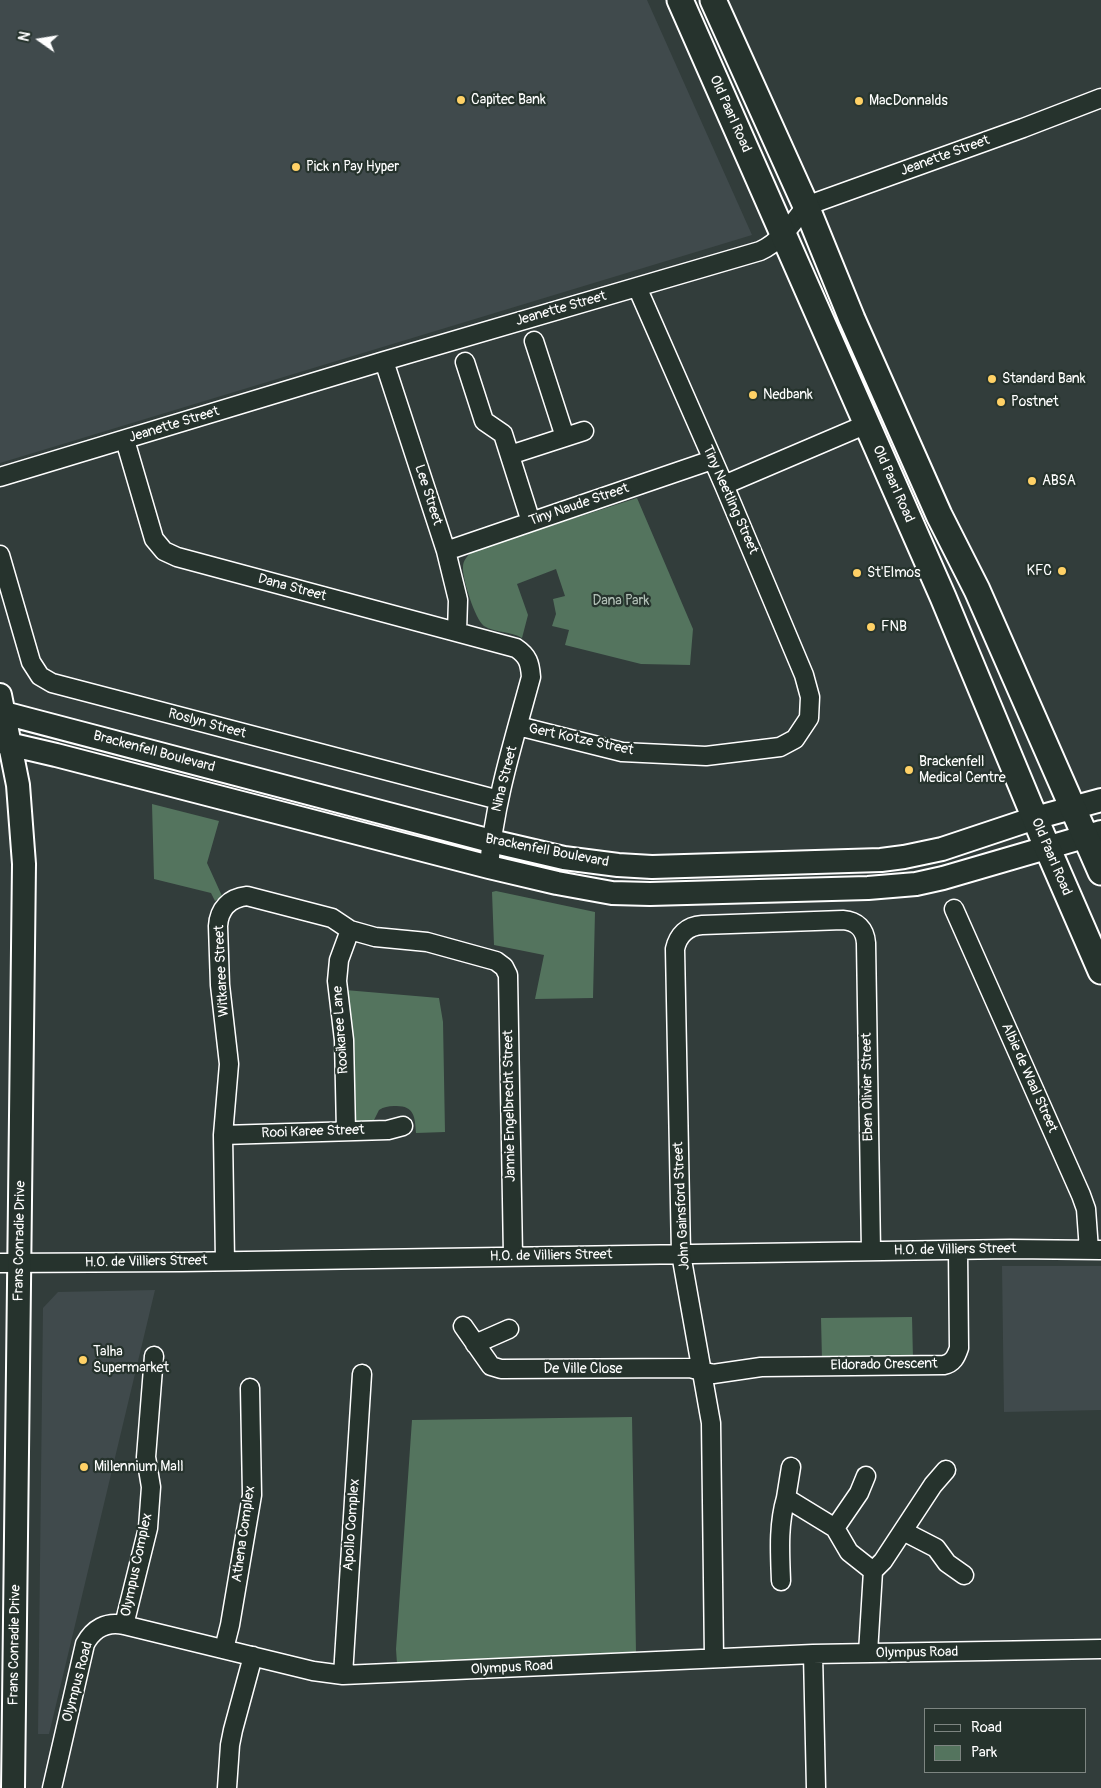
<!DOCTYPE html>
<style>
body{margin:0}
#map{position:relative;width:1101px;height:1788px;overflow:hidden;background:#323d3b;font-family:Pangolin,sans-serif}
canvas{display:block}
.legend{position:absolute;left:924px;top:1708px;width:162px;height:65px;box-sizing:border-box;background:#26332d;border:1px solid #7d8581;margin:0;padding:6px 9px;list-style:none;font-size:15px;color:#fff}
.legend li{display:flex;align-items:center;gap:10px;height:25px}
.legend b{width:25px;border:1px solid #7d8581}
.north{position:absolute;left:15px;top:15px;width:50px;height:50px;-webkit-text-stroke:4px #26332d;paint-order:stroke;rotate:283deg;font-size:14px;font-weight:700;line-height:20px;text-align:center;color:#fff}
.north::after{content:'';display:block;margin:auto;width:18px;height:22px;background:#fff;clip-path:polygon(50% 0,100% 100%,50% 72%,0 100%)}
</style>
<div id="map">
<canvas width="1101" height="1788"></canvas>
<ul class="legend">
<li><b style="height:6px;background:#26332d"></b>Road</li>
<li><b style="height:14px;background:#54745e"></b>Park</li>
</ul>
<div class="north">N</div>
</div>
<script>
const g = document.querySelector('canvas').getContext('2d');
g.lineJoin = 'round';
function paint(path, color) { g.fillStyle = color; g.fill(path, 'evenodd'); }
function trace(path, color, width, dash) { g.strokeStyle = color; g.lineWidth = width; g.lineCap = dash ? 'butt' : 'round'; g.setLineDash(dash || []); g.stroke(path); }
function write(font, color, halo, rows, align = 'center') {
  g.font = font + ' Pangolin,sans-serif'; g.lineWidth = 4.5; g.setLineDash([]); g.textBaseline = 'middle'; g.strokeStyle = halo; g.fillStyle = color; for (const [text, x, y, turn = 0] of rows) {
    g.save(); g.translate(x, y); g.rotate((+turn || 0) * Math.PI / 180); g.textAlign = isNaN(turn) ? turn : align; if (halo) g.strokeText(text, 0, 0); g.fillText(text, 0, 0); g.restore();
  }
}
const built = new Path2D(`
 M 0,0 L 647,0 L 752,235 L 0,463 Z
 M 1002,1266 L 1101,1266 L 1101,1410 L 1004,1412 Z
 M 155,1290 L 49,1734 L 38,1734 L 43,1308 L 58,1292 Z`);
const green = new Path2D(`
 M 637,498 L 693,629 L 690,665 L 641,664 L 565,645 L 569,630 L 552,626 L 556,614 L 553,599 L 565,596 L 556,569 L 517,584 L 528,615 L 522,638 C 511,631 495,633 484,626 C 475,619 462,578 463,567 C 463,560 468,555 473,551 Z
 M 152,804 L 219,821 L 207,863 L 222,896 L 215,901 L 211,893 L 154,879 Z
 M 496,891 L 595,912 L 593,998 L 535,999 L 544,955 L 494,945 L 492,892 Z
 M 345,990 L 439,998 L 443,1022 L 445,1132 L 416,1133 C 415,1116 414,1105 394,1106 C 388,1106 384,1107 379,1110 L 372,1124 L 354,1125 Z
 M 912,1317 L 913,1359 L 822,1360 L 821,1318 Z
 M 632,1417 L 636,1653 L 397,1664 L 396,1649 L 412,1420 Z`);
const minor = new Path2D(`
 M 534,341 L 565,437
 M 384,361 L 446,551 L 458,600 L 457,632
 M 465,362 L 484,421 L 503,434 L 531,522
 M 125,440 L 154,539 L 164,551 L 177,557 L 516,648 C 528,656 530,663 531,677 C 514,740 494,802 489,867
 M 510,455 L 584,431
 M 0,477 L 384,361 L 760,251 C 780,242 793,223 806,206 L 1023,128 L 1101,98
 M 724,485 L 867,424
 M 446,551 L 712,460
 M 0,555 L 31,662 L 40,676 L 52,683 L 499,800
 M 518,726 L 622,752 L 706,756 L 780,747 L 795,739 L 809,718 L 810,697 L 804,675 L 724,485 L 637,287
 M 954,909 L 1081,1195 L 1086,1209 L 1089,1250
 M 346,1131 L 344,1040 L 337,981 L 339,960 L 350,930
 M 223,1135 L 388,1130 L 403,1126
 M 225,1261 L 223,1135 L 229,1064 L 220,985 L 218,926 C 219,909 229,898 247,896 L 332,918 L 350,930 L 375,937 L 427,942 L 496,961 L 504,967 L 508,975 L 513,1256
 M 0,1263 L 182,1262 L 1010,1249 L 1101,1250
 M 463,1326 L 491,1366 L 501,1369 L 690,1368 L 713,1374 L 761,1367 L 944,1365 C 953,1363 956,1357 959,1348 L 958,1250
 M 475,1344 L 509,1329
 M 786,1498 L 791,1467
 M 835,1528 L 859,1493 L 866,1476
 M 903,1531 L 936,1548 L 947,1563 L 964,1575
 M 873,1571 L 883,1561 L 933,1485 L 946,1470
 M 781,1581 C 780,1553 778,1525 786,1498 L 835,1528 L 849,1552 L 873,1571 L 868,1653
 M 124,1625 L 148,1528 L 151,1487 L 146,1457 L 154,1356
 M 224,1649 L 230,1625 L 252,1495 L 250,1388
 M 813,1654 L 816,1788
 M 714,1658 L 711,1423 L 681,1254 L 675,949 C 678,935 687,926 702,925 L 843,920 C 857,921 865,929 866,943 L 871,1251
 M 343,1675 L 362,1374
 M 52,1788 L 85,1644 C 93,1629 106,1621 124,1625 L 313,1671 L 343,1675 L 813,1654 L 1101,1649
 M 227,1788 L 230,1745 L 233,1730 L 253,1656`);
const tertiary = new Path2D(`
 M 0,695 L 18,785 L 24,864 L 13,1788
 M 0,712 L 491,841 L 564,858 L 618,865 L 652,867 L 881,860 L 904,857 L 942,849 L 1035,818 L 1101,800
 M 0,742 L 56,755 L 489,867 L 557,883 L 612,893 L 650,894 L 868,888 L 916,884 L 943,878 L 1101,832`);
const secondary = new Path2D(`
 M 680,0 L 943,597 L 1047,847 L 1101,971
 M 713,0 L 806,206 L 852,319 L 939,515 L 977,590 L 1101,872`);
const markers = [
 [461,100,5,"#ffd166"],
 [859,101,5,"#ffd166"],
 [296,167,5,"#ffd166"],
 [992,379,5,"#ffd166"],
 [753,395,5,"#ffd166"],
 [1001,402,5,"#ffd166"],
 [1032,481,5,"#ffd166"],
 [1062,571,5,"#ffd166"],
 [857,573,5,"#ffd166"],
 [871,627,5,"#ffd166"],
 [909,770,5,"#ffd166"],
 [83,1360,5,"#ffd166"],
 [84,1467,5,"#ffd166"]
];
const poiNames = [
 ["Capitec Bank",471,100],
 ["MacDonnalds",869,101],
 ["Pick n Pay Hyper",306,167],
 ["Standard Bank",1002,379],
 ["Nedbank",763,395],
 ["Postnet",1011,402],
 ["ABSA",1042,481],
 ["KFC",1052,571,"right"],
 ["St'Elmos",867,573],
 ["FNB",881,627],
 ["Brackenfell",919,762],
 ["Medical Centre",919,778],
 ["Talha",93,1352],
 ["Supermarket",93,1368],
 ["Millennium Mall",94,1467]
];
const streetNames = [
 ["Old Paarl Road",730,114,66],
 ["Jeanette Street",945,156,-20],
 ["Jeanette Street",561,309,-16],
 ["Jeanette Street",174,425,-17],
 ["Old Paarl Road",893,484,66],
 ["Lee Street",428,495,72],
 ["Tiny Neetling Street",730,500,66],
 ["Tiny Naude Street",579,505,-19],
 ["Dana Street",292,588,15],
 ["Roslyn Street",207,724,15],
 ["Gert Kotze Street",581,740,12],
 ["Brackenfell Boulevard",154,752,15],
 ["Nina Street",505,779,-76],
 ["Brackenfell Boulevard",547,851,11],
 ["Old Paarl Road",1051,857,67],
 ["Witkaree Street",222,971,-93],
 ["Rooikaree Lane",341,1030,-94],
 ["Albie de Waal Street",1029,1078,66],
 ["Eben Olivier Street",868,1087,-91],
 ["Jannie Engelbrecht Street",510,1106,-91],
 ["Rooi Karee Street",313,1132,-2],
 ["John Gainsford Street",682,1206,-93],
 ["Frans Conradie Drive",20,1241,-89],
 ["H.O. de Villiers Street",955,1250,-1],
 ["H.O. de Villiers Street",551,1256,-1],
 ["H.O. de Villiers Street",146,1262,-1],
 ["Eldorado Crescent",884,1365,-1],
 ["De Ville Close",583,1369],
 ["Apollo Complex",352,1525,-86],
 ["Athena Complex",244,1534,-82],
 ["Olympus Complex",137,1565,-78],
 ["Frans Conradie Drive",15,1645,-89],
 ["Olympus Road",917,1653,-1],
 ["Olympus Road",512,1668,-3],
 ["Olympus Road",78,1682,-75]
];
const parkNames = [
 ["Dana Park",621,601]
];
paint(built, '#404a4c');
paint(green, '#54745e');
trace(minor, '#fff', 21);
trace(tertiary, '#fff', 26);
trace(secondary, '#fff', 29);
trace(minor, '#26332d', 18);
trace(tertiary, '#26332d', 22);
trace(secondary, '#26332d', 25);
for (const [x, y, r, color] of markers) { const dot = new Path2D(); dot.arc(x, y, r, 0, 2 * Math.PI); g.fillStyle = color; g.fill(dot); trace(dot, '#26332d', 2); }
write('14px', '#fff', '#26332d', poiNames, 'left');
write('14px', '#fff', '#26332d', streetNames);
write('14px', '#b2c0b7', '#26332d', parkNames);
</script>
